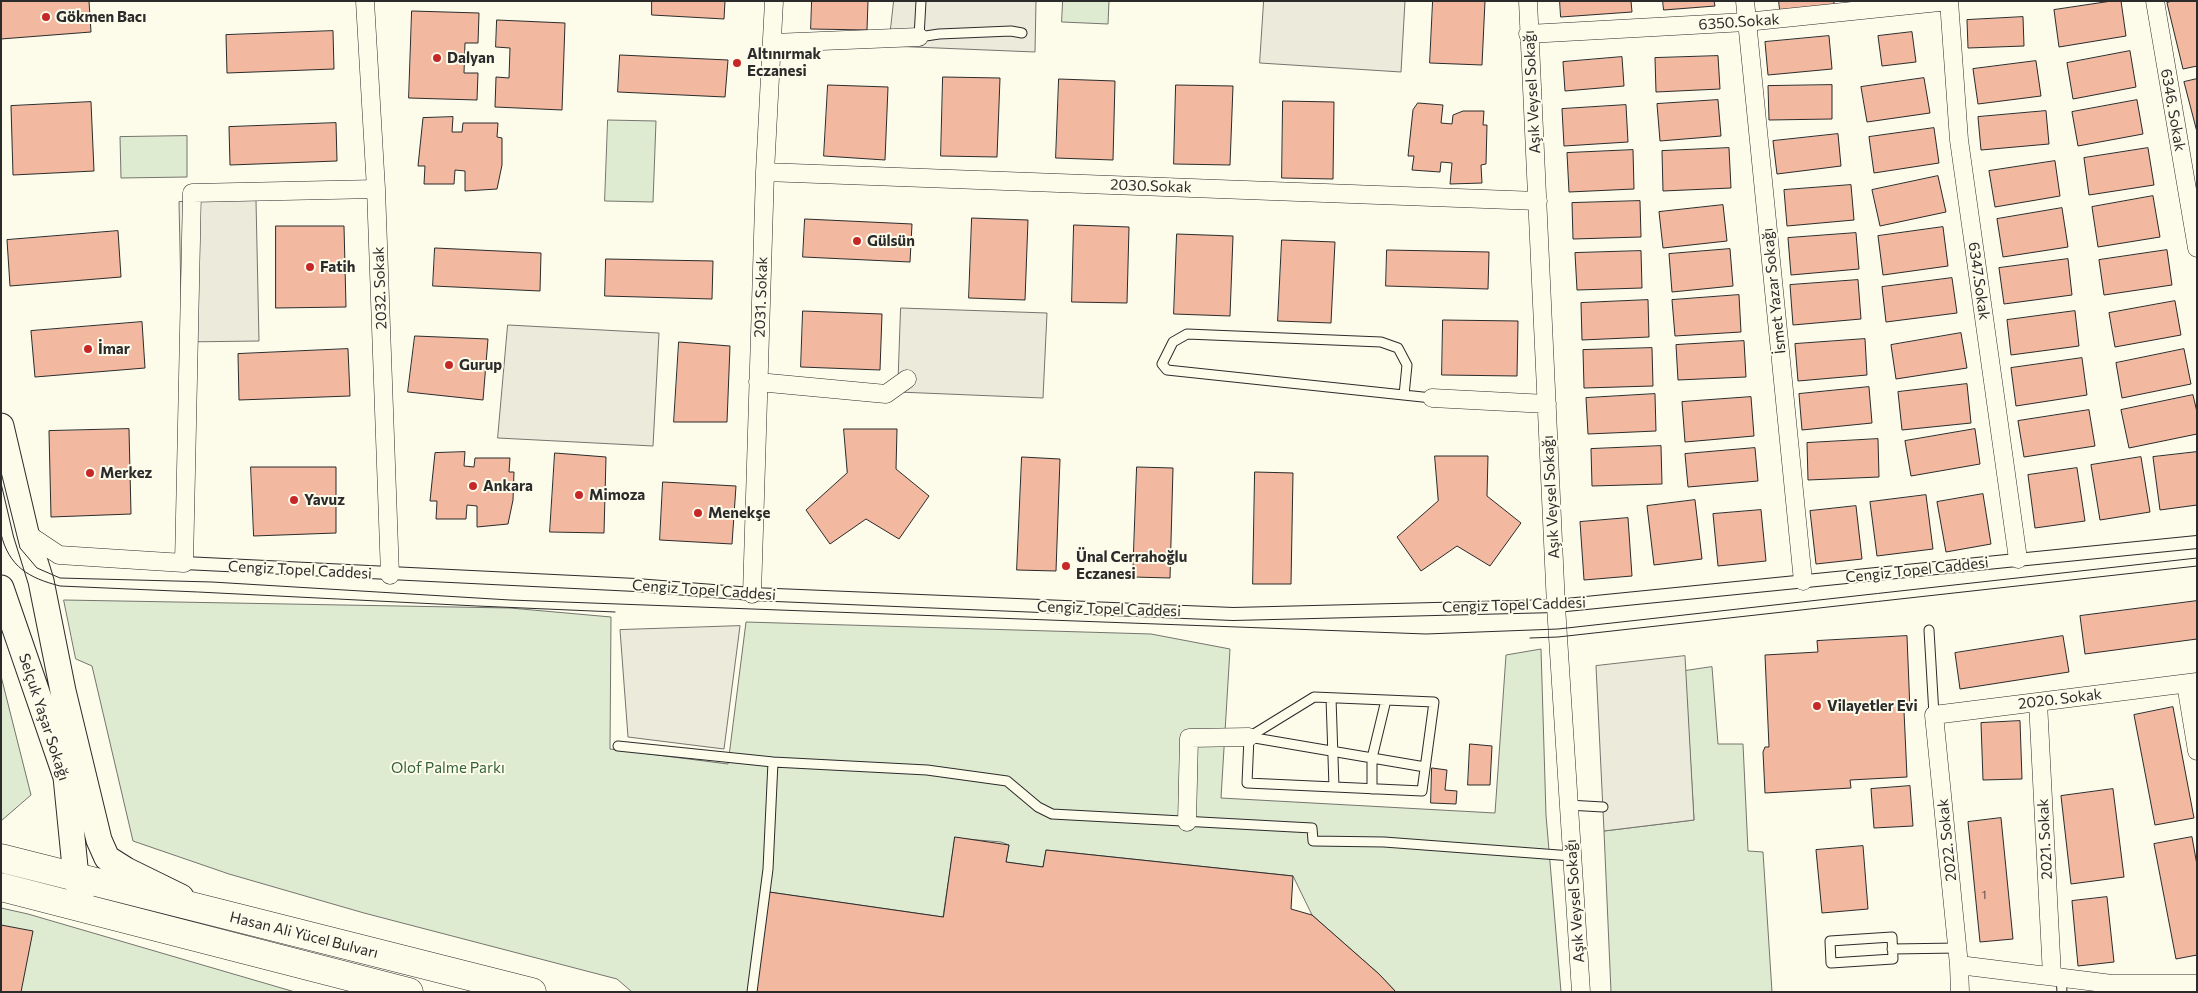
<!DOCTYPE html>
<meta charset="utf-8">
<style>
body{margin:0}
#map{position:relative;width:2198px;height:993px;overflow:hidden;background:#fdfbea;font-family:Commissioner,sans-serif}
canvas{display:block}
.frame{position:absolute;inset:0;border:2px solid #2b2b2b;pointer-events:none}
</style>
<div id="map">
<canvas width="2198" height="993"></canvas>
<div class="frame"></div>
</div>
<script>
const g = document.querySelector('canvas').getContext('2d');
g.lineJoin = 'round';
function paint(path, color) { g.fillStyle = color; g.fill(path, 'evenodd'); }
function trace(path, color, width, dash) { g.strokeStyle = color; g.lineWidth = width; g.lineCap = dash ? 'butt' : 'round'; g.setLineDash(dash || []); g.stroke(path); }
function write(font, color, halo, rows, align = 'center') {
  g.font = font + ' Commissioner,sans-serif'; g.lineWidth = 4; g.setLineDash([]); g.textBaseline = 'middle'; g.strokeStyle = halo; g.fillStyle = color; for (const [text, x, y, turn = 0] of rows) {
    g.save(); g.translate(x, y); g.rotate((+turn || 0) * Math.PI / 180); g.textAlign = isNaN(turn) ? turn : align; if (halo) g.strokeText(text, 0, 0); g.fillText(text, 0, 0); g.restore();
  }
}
const green = new Path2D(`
 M 1063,1 L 1109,1 L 1108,24 L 1062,22 Z
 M 608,120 L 656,121 L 653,202 L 605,201 Z
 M 187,136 L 187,177 L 121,178 L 120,137 Z
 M 64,600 L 510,608 L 611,617 L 610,749 L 728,764 L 746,622 L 1151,634 L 1230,649 L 1221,798 L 1495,813 L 1506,655 L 1541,649 L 1546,815 L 1561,992 L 1396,992 L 1379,974 L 1312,915 L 1293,876 L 1046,850 L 1043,867 L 1006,862 L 1009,845 L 1001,842 L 955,838 L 943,917 L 769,892 L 755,992 L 632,992 L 617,979 L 364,913 L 229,874 L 133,841 L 92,666 L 76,659 Z
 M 1712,667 L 1718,744 L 1743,744 L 1748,851 L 1763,852 L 1772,992 L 1611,992 L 1604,831 L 1694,820 L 1685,671 Z
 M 1,676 L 31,795 L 1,821 Z
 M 1,908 L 28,914 L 295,992 L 1,992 Z`);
const parking = new Path2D(`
 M 894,1 L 1036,1 L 1035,52 L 889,46 Z
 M 1264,1 L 1405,1 L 1401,72 L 1260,63 Z
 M 256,200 L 259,341 L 182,342 L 179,202 Z
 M 901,308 L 1047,313 L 1043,398 L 898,392 Z
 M 508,325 L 659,333 L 653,446 L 498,438 Z
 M 740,626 L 724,749 L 628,737 L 620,630 Z
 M 1685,656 L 1694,820 L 1604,831 L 1596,666 Z`);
const building = new Path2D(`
 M 1,1 L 89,1 L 91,32 L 1,39 Z
 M 652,1 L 725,1 L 724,19 L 652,15 Z
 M 812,1 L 868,1 L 867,30 L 811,29 Z
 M 1433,1 L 1485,1 L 1482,65 L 1430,63 Z
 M 1560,1 L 1631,1 L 1632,12 L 1561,17 Z
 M 1663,1 L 1714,1 L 1715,6 L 1664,10 Z
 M 1779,1 L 1834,1 L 1834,8 L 1780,10 Z
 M 2112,1 L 2121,1 L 2126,36 L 2059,47 L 2054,10 Z
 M 2172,1 L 2197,1 L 2197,66 L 2183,69 L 2167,3 Z
 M 412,11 L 479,13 L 478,43 L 465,43 L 464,73 L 478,73 L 477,100 L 409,98 Z
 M 2023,17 L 2024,46 L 1968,48 L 1967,20 Z
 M 497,20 L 565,23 L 562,110 L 495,107 L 496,77 L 509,78 L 510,48 L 496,47 Z
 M 333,31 L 334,69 L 227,73 L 226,35 Z
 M 1912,32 L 1916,62 L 1882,66 L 1878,36 Z
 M 1829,36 L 1832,69 L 1768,75 L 1765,42 Z
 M 2130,51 L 2136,87 L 2073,99 L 2067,63 Z
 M 620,55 L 728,60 L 725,97 L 618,92 Z
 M 1718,56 L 1720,89 L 1656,92 L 1655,58 Z
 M 1622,57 L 1624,86 L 1565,91 L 1563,62 Z
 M 2036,61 L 2041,96 L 1978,104 L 1973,69 Z
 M 943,77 L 1000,78 L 997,157 L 941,156 Z
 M 1924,78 L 1930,113 L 1867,122 L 1861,87 Z
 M 1059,79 L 1115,81 L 1113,160 L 1056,158 Z
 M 2197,79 L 2197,132 L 2184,82 Z
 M 828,85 L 888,87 L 885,160 L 824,156 Z
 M 1176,85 L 1233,86 L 1230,165 L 1174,164 Z
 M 1832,85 L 1832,119 L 1769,120 L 1768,86 Z
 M 1718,100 L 1721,136 L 1660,141 L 1657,104 Z
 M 2137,100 L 2143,134 L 2078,146 L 2072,112 Z
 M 1283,101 L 1334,102 L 1333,179 L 1282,178 Z
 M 91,102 L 94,171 L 13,175 L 11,106 Z
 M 1418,103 L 1443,105 L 1441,123 L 1452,124 L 1453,115 L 1463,111 L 1484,111 L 1483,125 L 1487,125 L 1486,164 L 1481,165 L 1482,183 L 1450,184 L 1452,163 L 1441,162 L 1440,172 L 1412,170 L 1414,156 L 1408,156 L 1413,110 Z
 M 1626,105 L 1628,142 L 1564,146 L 1562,109 Z
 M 2046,111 L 2049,144 L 1981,150 L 1978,117 Z
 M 453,117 L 452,132 L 462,132 L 463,123 L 498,123 L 497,137 L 502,138 L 502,165 L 497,189 L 465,191 L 465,171 L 455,170 L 454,184 L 424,184 L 425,166 L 418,166 L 423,118 Z
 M 336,123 L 337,161 L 230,165 L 229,127 Z
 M 1934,128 L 1939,163 L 1874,173 L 1869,137 Z
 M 1838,134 L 1841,166 L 1777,174 L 1773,141 Z
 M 1729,148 L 1731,188 L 1663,191 L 1662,151 Z
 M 2148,148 L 2154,185 L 2089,195 L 2084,158 Z
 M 1633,150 L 1634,189 L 1569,192 L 1567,153 Z
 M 2055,161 L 2060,196 L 1995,207 L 1989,171 Z
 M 1938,176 L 1946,212 L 1880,226 L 1872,190 Z
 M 1851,185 L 1854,220 L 1787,226 L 1784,190 Z
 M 2153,196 L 2160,237 L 2098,247 L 2092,207 Z
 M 1640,201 L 1641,237 L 1573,239 L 1572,203 Z
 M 1723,205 L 1727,241 L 1663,248 L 1659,212 Z
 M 2062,208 L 2068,247 L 2003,257 L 1997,219 Z
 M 972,218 L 1028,220 L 1025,300 L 969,298 Z
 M 805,219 L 912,224 L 910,262 L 803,257 Z
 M 1074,225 L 1129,227 L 1127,303 L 1072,302 Z
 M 276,226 L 344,226 L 346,307 L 276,308 Z
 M 1943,227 L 1948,266 L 1883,275 L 1878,236 Z
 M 118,231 L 121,277 L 10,286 L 7,240 Z
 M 1856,233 L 1859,269 L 1791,275 L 1788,238 Z
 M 1177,234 L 1233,236 L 1230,316 L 1174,314 Z
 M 1282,240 L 1335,242 L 1331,323 L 1278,321 Z
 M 435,248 L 541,253 L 540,291 L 433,286 Z
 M 1730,249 L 1733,286 L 1672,292 L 1669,254 Z
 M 1387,250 L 1489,252 L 1488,289 L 1386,286 Z
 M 2167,250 L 2172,285 L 2104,295 L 2099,260 Z
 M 1641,251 L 1642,288 L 1577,290 L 1575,253 Z
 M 606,259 L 713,261 L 712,299 L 605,296 Z
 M 2068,259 L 2072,295 L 2004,304 L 1999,268 Z
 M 1952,278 L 1957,313 L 1886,322 L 1882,287 Z
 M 1858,280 L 1861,319 L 1793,325 L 1790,285 Z
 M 1739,295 L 1741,332 L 1675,336 L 1672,300 Z
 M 1648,300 L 1649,337 L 1582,340 L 1581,303 Z
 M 2175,301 L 2181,335 L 2115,347 L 2109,313 Z
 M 803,311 L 882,314 L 880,370 L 801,367 Z
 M 2075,311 L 2079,346 L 2011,355 L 2007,320 Z
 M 1443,320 L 1518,321 L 1517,376 L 1442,375 Z
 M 142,322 L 145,368 L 35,377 L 31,331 Z
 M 1961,333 L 1967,368 L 1896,379 L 1891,345 Z
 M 415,336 L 488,339 L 483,400 L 408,392 Z
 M 1865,339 L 1867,375 L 1798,381 L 1795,344 Z
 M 1744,341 L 1746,377 L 1678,380 L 1676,345 Z
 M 679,342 L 730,346 L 727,422 L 674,422 Z
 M 1652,348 L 1653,386 L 1584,388 L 1583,350 Z
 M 348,349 L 350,396 L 239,400 L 238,354 Z
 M 2184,349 L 2191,384 L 2122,398 L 2116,363 Z
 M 2082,358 L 2087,395 L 2016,406 L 2011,368 Z
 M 1967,384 L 1971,423 L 1902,430 L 1898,392 Z
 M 1869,387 L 1872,423 L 1802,430 L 1799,394 Z
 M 1655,394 L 1656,431 L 1588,434 L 1586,398 Z
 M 2193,395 L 2197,412 L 2197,434 L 2129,448 L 2121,410 Z
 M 1751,397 L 1754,436 L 1685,442 L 1682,402 Z
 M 2089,410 L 2095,446 L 2024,457 L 2018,421 Z
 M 129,429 L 131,514 L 51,517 L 49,431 Z
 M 844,429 L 897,429 L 896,469 L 929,496 L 899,539 L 866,519 L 830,544 L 806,510 L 847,473 Z
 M 1975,429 L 1980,464 L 1911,476 L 1905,441 Z
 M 1878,439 L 1879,477 L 1808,480 L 1807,443 Z
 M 1661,446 L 1662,484 L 1592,486 L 1591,449 Z
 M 1755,448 L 1758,481 L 1688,487 L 1685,454 Z
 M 465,452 L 464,466 L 474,467 L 475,458 L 510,458 L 509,472 L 514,472 L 513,500 L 508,524 L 477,527 L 477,506 L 467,505 L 466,519 L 436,519 L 437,501 L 430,501 L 435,453 Z
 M 2197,452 L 2197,505 L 2160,510 L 2153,457 Z
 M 555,453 L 606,457 L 604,533 L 550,532 Z
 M 1435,456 L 1488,456 L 1487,496 L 1521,523 L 1490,566 L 1457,546 L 1421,571 L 1397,537 L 1438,501 Z
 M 1022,457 L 1060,459 L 1056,571 L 1017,570 Z
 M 2141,457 L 2150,512 L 2100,520 L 2091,465 Z
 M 251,467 L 336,467 L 336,533 L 254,536 Z
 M 1137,467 L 1173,468 L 1170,578 L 1133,577 Z
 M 2077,468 L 2085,521 L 2035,528 L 2028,475 Z
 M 1255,472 L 1293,473 L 1291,584 L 1253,584 Z
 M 663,482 L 736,486 L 732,544 L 660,540 Z
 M 1983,494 L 1991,544 L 1946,552 L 1937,502 Z
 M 1926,495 L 1933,549 L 1877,556 L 1870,502 Z
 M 1695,500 L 1702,559 L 1654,565 L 1647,506 Z
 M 1856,506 L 1862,559 L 1816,564 L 1810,511 Z
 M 1761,510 L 1766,561 L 1718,566 L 1713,514 Z
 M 1628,518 L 1632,576 L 1584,580 L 1580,522 Z
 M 2197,601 L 2197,639 L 2085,654 L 2080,616 Z
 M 1907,636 L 1910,711 L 1904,711 L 1907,777 L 1850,780 L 1851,788 L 1765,793 L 1763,752 L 1765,747 L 1769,747 L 1765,655 L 1818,652 L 1817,641 Z
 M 2063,636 L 2069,672 L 1960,689 L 1955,653 Z
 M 2173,707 L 2194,818 L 2155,825 L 2134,715 Z
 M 2020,721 L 2022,779 L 1983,780 L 1981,723 Z
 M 1470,744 L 1492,746 L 1490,785 L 1468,785 Z
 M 1432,768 L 1447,770 L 1445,790 L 1457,791 L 1456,804 L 1431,803 Z
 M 1910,786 L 1913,826 L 1874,828 L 1871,789 Z
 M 2113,789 L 2124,877 L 2071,884 L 2061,796 Z
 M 2001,818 L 2013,939 L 1980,942 L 1968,822 Z
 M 955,837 L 1009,845 L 1006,862 L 1043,867 L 1046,850 L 1293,876 L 1291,909 L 1312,915 L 1379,974 L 1396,992 L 755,992 L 769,892 L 943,917 Z
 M 2192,837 L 2197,865 L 2197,955 L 2176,959 L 2154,844 Z
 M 1863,846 L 1868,909 L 1822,913 L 1816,850 Z
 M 2107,897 L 2114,962 L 2078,966 L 2072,901 Z
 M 1,925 L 33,931 L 21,992 L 1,992 Z`);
const service = new Path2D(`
 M 921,1 L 919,37 L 939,34 L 1011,31 L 1022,33
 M 1404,395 L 1407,365 L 1398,348 L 1381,342 L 1187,334 L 1173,342 L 1162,364 L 1167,370 L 1432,398
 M 1929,630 L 1934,715
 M 1314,697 L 1434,702 L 1422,791 L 1247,783 L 1249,737 Z
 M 1331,698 L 1334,787
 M 1249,737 L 1425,767
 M 618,746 L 773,762
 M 1372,789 L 1372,758 L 1386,700
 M 1568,805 L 1603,807
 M 1892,937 L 1893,959 L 1831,963 L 1830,941 Z
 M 1892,949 L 1958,948
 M 2061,978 L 2062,992
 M 752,992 L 768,869 L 773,762 L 927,770 L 1007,781 L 1038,807 L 1052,814 L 1312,828 L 1313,841 L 1384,842 L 1572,856`);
const pedestrian = new Path2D(`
 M 184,563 L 636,585 L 752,594 L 1233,614 L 1556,606 L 2197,542`);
const minor = new Path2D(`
 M 365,1 L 376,189 L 390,575
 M 1528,1 L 1556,606 L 1581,992
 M 1745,1 L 1803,581
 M 1949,1 L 1959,140 L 2018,559
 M 2155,1 L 2197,248
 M 1528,34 L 1746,22 L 1949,1
 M 773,43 L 919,37
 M 765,172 L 1538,201
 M 758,382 L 886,394 L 907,379
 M 1432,398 L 1547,404
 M 26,533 L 59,555 L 184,563 L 192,193 L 376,189
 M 752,594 L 765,172 L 774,1
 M 2186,684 L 2197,751
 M 2038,702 L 2052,976
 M 1187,822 L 1189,738 L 1249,737
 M 1959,965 L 2112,984 L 2197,984
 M 1960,992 L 1959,965 L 1934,715 L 2197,682`);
const secondary = new Path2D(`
 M 1,426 L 26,533 L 41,581 L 63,691 L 99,840 L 107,858 L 126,870 L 181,897
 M 1,588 L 66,777 L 76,877 L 81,896`);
const primary = new Path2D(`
 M 1,858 L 532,992
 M 1,887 L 409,992`);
const tram = new Path2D(`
 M 1,472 L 20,548 L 37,568 L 60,578 L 212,582 L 510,600 L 1426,634 L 1558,629 L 2197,558
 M 1,534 C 9,567 29,578 60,586 C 245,593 430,605 615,612
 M 1530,638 L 1558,637 L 2197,566`);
const markers = [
 [46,17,5,"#c62828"],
 [437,58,5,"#c62828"],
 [737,63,5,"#c62828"],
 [857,241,5,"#c62828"],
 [310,267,5,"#c62828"],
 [88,349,5,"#c62828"],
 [449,365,5,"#c62828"],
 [90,473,5,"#c62828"],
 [473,486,5,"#c62828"],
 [579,495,5,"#c62828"],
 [294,500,5,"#c62828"],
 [698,513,5,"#c62828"],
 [1066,566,5,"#c62828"],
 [1817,706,5,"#c62828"]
];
const numberNames = [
 ["1",1984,895]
];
const poiNames = [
 ["Gökmen Bacı",56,17],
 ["Altınırmak",747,54],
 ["Eczanesi",747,71],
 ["Dalyan",447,58],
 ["Gülsün",867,241],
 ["Fatih",320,267],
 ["İmar",98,349],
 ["Gurup",459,365],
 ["Merkez",100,473],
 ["Ankara",483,486],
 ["Mimoza",589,495],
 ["Yavuz",304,500],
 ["Menekşe",708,513],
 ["Ünal Cerrahoğlu",1076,557],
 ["Eczanesi",1076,574],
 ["Vilayetler Evi",1827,706]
];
const streetNames = [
 ["6350.Sokak",1739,22,-4],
 ["Aşık Veysel Sokağı",1532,92,-93],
 ["6346. Sokak",2173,110,80],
 ["2030.Sokak",1151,186,2],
 ["6347.Sokak",1979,281,82],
 ["2032. Sokak",380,288,-92],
 ["İsmet Yazar Sokağı",1774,291,-96],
 ["2031. Sokak",761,297,-88],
 ["Aşık Veysel Sokağı",1551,497,-93],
 ["Cengiz Topel Caddesi",300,570,3],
 ["Cengiz Topel Caddesi",1917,570,-6],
 ["Cengiz Topel Caddesi",704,590,4],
 ["Cengiz Topel Caddesi",1514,605,-2],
 ["Cengiz Topel Caddesi",1109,609,2],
 ["2020. Sokak",2060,699,-7],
 ["Selçuk Yaşar Sokağı",44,717,72],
 ["2021. Sokak",2045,839,-93],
 ["2022. Sokak",1947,840,-96],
 ["Aşık Veysel Sokağı",1575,901,-94],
 ["Hasan Ali Yücel Bulvarı",304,935,14]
];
const parkNames = [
 ["Olof Palme Parkı",448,768]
];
paint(green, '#deebd1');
trace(green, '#74746e', 1);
paint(parking, '#eceadb');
trace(parking, '#74746e', 1);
paint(building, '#f2b8a0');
trace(building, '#2b2b2b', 1);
trace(service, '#2b2b2b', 11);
trace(pedestrian, '#2b2b2b', 14);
trace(minor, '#2b2b2b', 19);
trace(secondary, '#2b2b2b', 27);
trace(primary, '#2b2b2b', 29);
trace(service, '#fdfbea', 9);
trace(pedestrian, '#fdfbea', 12);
trace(minor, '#fdfbea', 18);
trace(secondary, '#fdfbea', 25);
trace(primary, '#fdfbea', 28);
trace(tram, '#2b2b2b', 1);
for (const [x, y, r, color] of markers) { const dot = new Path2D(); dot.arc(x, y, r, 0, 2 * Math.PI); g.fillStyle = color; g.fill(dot); trace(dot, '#fdfbea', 2); }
write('12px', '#5d4e48', null, numberNames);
write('bold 15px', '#2b2b2b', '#fdfbea', poiNames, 'left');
write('15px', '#2b2b2b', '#fdfbea', streetNames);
write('15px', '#34623c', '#fdfbea', parkNames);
</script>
